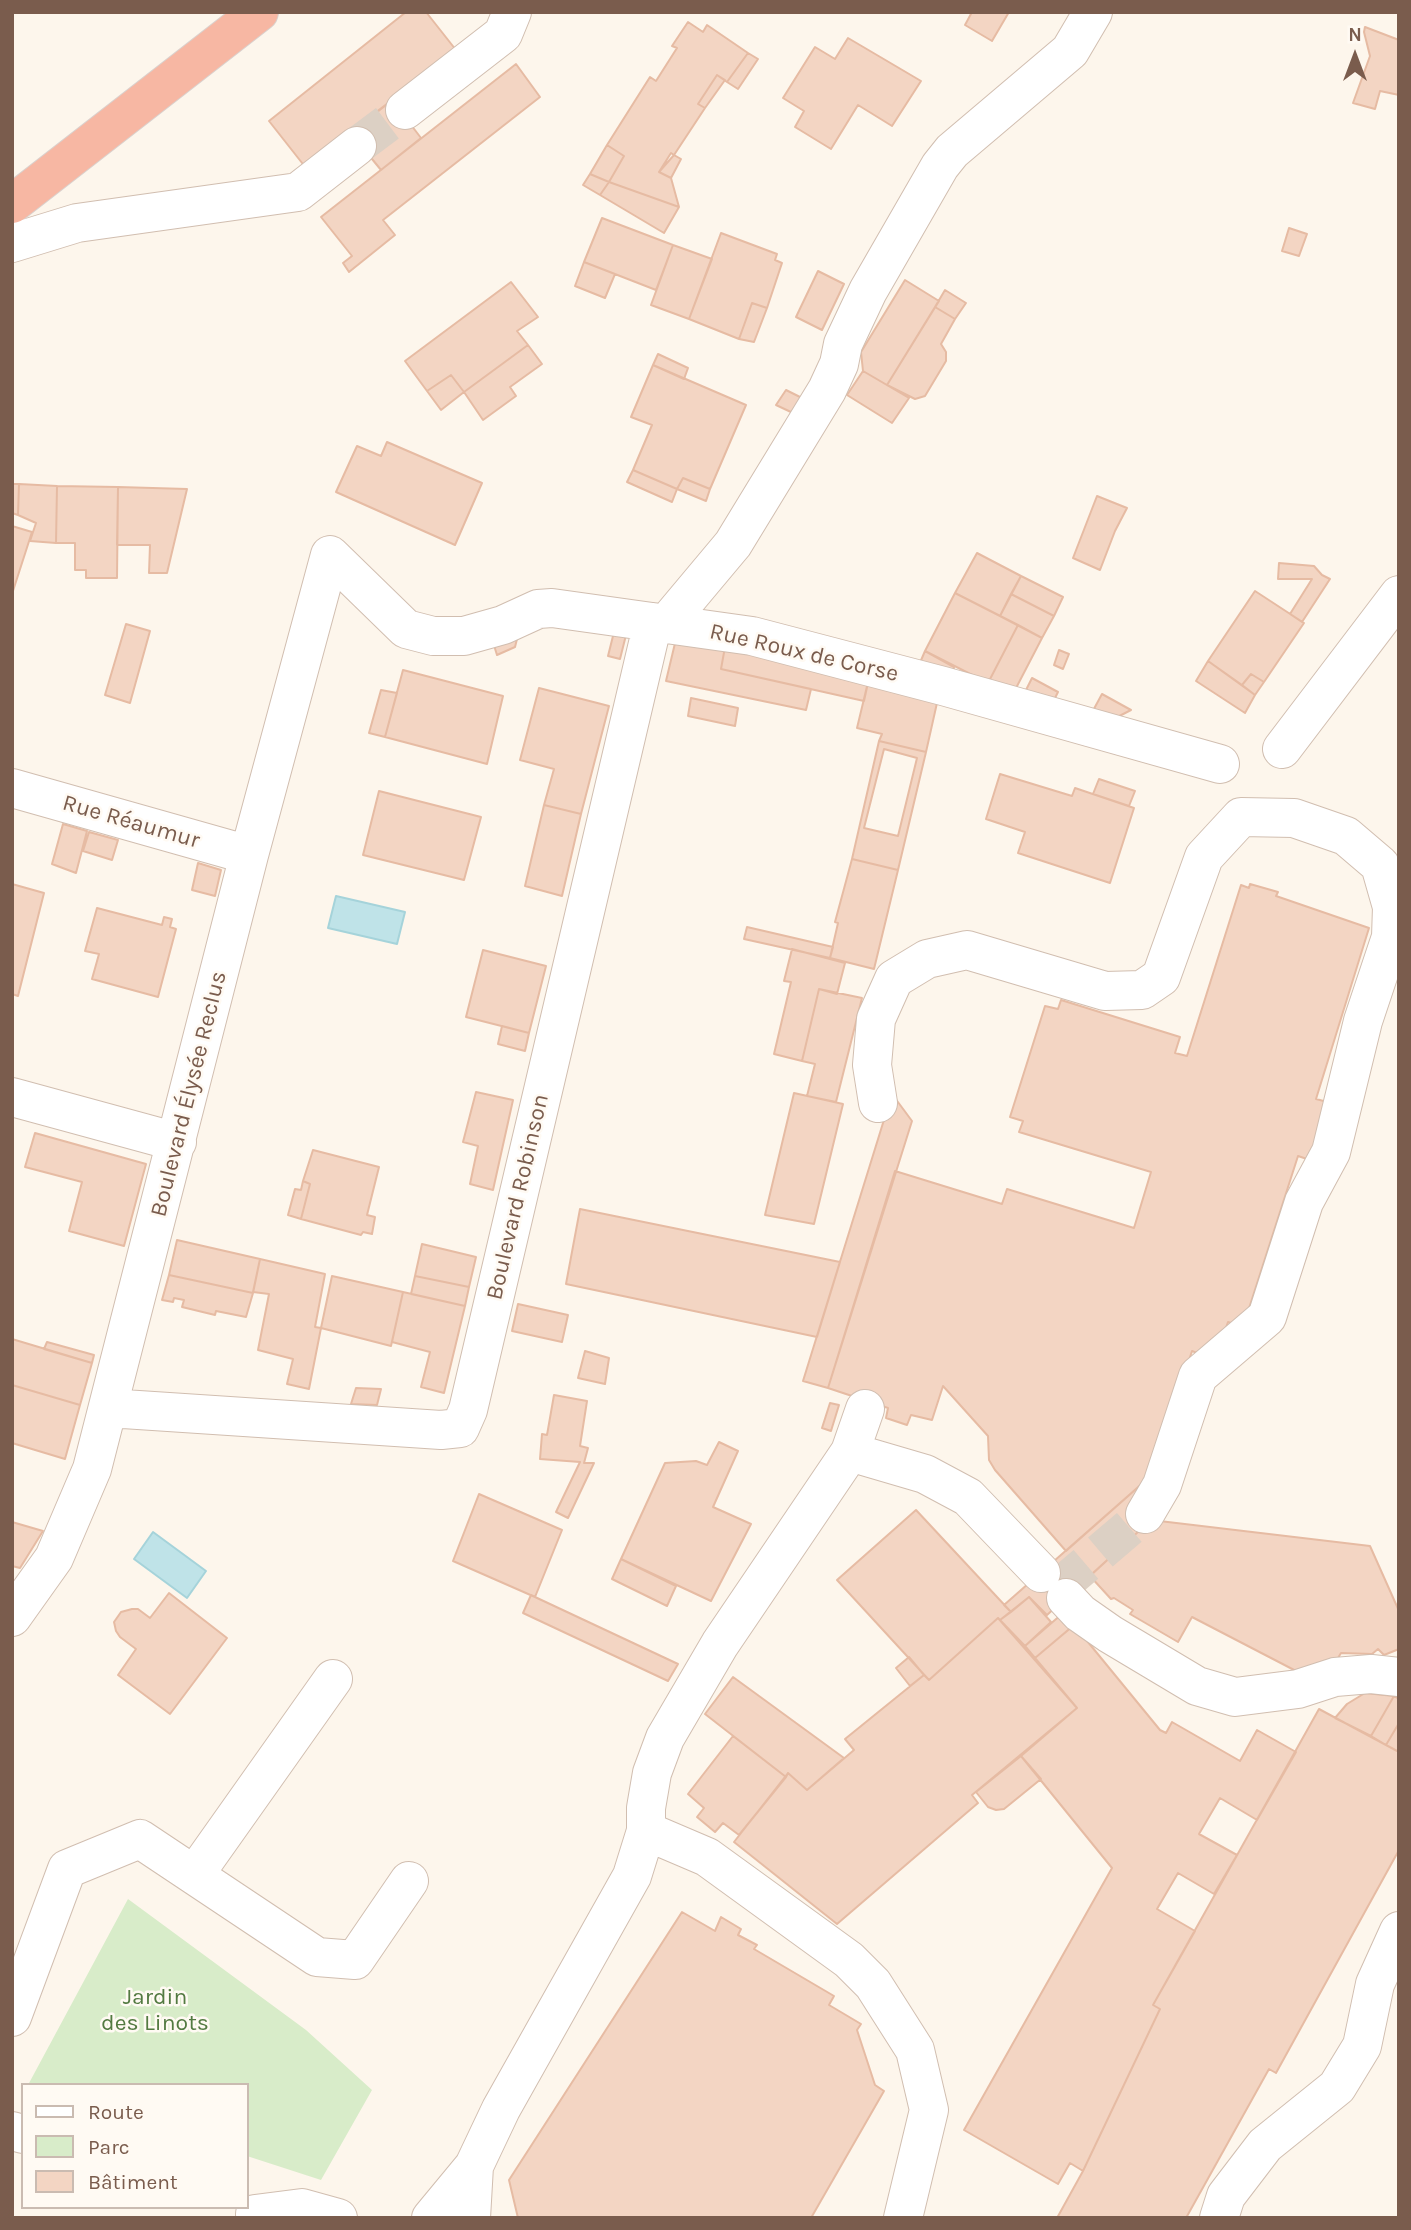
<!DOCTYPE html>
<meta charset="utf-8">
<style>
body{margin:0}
#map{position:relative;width:1411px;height:2230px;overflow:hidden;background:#fdf6ec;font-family:Karla,sans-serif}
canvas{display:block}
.frame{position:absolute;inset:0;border:14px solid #7a5c4d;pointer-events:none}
.legend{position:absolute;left:21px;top:2083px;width:228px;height:126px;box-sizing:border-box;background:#fffaf3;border:2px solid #cabbb1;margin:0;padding:9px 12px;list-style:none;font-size:21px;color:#7a5c4d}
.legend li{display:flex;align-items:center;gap:14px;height:35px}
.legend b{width:35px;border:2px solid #cabbb1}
.north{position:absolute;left:1320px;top:21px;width:70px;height:70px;-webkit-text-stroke:5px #fffaf3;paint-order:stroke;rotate:0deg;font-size:19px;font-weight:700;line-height:28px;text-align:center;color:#7a5c4d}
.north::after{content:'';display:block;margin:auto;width:24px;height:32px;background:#7a5c4d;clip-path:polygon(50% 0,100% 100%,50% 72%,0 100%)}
</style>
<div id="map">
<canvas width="1411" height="2230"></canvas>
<div class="frame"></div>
<ul class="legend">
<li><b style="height:9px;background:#fff"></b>Route</li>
<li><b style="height:19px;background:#d8ecc9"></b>Parc</li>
<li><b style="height:19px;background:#f3d5c3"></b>Bâtiment</li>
</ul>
<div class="north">N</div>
</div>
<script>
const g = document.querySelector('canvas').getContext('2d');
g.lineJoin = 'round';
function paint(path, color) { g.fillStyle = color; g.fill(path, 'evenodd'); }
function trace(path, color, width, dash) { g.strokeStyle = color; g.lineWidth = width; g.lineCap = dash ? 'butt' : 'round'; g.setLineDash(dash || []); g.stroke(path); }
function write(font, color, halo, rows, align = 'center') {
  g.font = font + ' Karla,sans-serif'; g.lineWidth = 5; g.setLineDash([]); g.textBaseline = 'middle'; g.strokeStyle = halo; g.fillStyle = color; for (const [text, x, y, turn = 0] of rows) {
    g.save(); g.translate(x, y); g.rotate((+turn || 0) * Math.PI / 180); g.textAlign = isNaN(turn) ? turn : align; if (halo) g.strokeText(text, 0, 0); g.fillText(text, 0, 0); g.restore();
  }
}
const green = new Path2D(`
 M 128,1899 L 306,2030 L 372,2090 L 321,2180 L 247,2156 L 247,2085 L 28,2085 Z`);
const water = new Path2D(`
 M 336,896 L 405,912 L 397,944 L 328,928 Z
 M 153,1532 L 206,1571 L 187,1598 L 134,1559 Z`);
const building = new Path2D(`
 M 406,12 L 426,12 L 456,50 L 306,168 L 269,121 Z
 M 1009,12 L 992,41 L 965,25 L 972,12 Z
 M 688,22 L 703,32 L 707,25 L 748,53 L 727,82 L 717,75 L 698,104 L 705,108 L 674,155 L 671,153 L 659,172 L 671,178 L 679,207 L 609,182 L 624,156 L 607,145 L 650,77 L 656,81 L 677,48 L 672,46 Z
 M 1365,27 L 1399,40 L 1399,95 L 1380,91 L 1375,109 L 1353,103 L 1370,56 L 1364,32 Z
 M 848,38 L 921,81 L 892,126 L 858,105 L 831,149 L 795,127 L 804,111 L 783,98 L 815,47 L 835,59 Z
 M 748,53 L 758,59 L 738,89 L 727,82 Z
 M 516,64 L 540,97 L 383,220 L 395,235 L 349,272 L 343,263 L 352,256 L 321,217 Z
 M 717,75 L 725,80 L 705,108 L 698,104 Z
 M 392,100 L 421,138 L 381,170 L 350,132 Z
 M 607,145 L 624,156 L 609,182 L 590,174 Z
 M 674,155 L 681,159 L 671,178 L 659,172 Z
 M 590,174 L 609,182 L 600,195 L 583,185 Z
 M 609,182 L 679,207 L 664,233 L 600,195 Z
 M 602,218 L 673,245 L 656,290 L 584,262 Z
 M 1289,228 L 1307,234 L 1299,256 L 1282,251 Z
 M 721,233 L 777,254 L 775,260 L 782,263 L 767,308 L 752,303 L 739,339 L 689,319 Z
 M 673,245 L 712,259 L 689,319 L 651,305 Z
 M 584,262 L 615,274 L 605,298 L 575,286 Z
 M 818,271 L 844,284 L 822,330 L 796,317 Z
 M 905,280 L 939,301 L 887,385 L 863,371 L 861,352 Z
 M 511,282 L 538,317 L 517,331 L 528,345 L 464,392 L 451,375 L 427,391 L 405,361 Z
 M 945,290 L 966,303 L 955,319 L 935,307 Z
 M 752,303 L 767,308 L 754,342 L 739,339 Z
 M 935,307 L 955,319 L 941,344 L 946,352 L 946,361 L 925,396 L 915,399 L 887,385 Z
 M 528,345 L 542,364 L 510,387 L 516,396 L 483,420 L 464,392 Z
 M 658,354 L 688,368 L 684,379 L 653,365 Z
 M 653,365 L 746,405 L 710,489 L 683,478 L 677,489 L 633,470 L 652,425 L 631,417 Z
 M 863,371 L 909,398 L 892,423 L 847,395 Z
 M 451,375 L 464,392 L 441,410 L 427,391 Z
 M 786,390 L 802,398 L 793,413 L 776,405 Z
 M 387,442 L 482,483 L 455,545 L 336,492 L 357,446 L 381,456 Z
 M 633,470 L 677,489 L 672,502 L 627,482 Z
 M 683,478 L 710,489 L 706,501 L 677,489 Z
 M 12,484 L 19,484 L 18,515 L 12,513 Z
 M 19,484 L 57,486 L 56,543 L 30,541 L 36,523 L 18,515 Z
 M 57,486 L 118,487 L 117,578 L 86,578 L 86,570 L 75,570 L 75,543 L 56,543 Z
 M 118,487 L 187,489 L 167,573 L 149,573 L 150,545 L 117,545 Z
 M 1097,496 L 1127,508 L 1115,531 L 1100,570 L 1073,558 Z
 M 12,526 L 32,532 L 12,594 Z
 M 977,553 L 1021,576 L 1000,616 L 955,593 Z
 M 1279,563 L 1314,566 L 1322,575 L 1330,579 L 1302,622 L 1290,614 L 1312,579 L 1278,579 Z
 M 1021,576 L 1063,597 L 1054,616 L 1011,594 Z
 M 1255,591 L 1304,623 L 1264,682 L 1251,674 L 1242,685 L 1208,661 Z
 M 955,593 L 1018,625 L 988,683 L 925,651 Z
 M 1011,594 L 1054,616 L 1042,638 L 1000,616 Z
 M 126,624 L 150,631 L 130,703 L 105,695 Z
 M 1018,625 L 1042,638 L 1015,690 L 988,683 Z
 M 519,631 L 515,647 L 497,655 L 492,639 Z
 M 614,632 L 626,635 L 620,659 L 608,656 Z
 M 676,639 L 725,647 L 721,669 L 811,689 L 806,710 L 666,681 Z
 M 725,647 L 869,678 L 864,701 L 721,669 Z
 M 1059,650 L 1069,654 L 1063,669 L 1054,665 Z
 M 925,651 L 954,667 L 953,672 L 919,665 Z
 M 1208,661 L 1255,695 L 1245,713 L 1196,681 Z
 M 403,670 L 503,696 L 487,764 L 385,737 Z
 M 1251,674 L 1264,682 L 1255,695 L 1242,685 Z
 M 869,678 L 939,694 L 926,752 L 879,741 L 882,734 L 857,728 Z
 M 1032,678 L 1058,692 L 1051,706 L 1024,694 Z
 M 539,688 L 609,706 L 581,814 L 544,805 L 554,769 L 520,760 Z
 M 381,690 L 397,693 L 385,737 L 369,733 Z
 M 1102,694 L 1131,710 L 1102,725 L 1089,718 Z
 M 691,698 L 738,708 L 735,726 L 688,716 Z
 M 879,741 L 926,752 L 898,870 L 852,859 ZM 884,749 L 917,758 L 898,836 L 864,828 Z
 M 1000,774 L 1072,796 L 1075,788 L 1134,808 L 1110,883 L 1018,853 L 1025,832 L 986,819 Z
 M 1099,779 L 1135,791 L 1129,806 L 1093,794 Z
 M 379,791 L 481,817 L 464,880 L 363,855 Z
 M 544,805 L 581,814 L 562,896 L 525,886 Z
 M 63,824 L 87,831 L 76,873 L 52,864 Z
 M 89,832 L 118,840 L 112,860 L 83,851 Z
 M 852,859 L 898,870 L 874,969 L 830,958 L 838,923 L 835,922 Z
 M 198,863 L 221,870 L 215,896 L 192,890 Z
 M 12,884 L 44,893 L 18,996 L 12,994 Z
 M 1250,884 L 1278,892 L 1276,896 L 1369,928 L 1316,1099 L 1335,1104 L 1316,1162 L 1298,1156 L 1243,1327 L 1228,1322 L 1220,1345 L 1205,1356 L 1192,1351 L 1153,1474 L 1066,1551 L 995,1470 L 989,1460 L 988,1436 L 943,1386 L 932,1420 L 911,1415 L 907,1425 L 886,1418 L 888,1408 L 828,1388 L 895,1171 L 1002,1204 L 1007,1189 L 1134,1228 L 1151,1172 L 1019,1132 L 1023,1121 L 1010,1117 L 1045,1006 L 1058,1009 L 1061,1000 L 1180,1037 L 1175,1053 L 1187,1056 L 1241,885 L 1249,888 Z
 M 97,908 L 162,925 L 164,917 L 172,919 L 170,927 L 176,929 L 158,997 L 92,979 L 99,954 L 85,951 Z
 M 747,927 L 833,947 L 830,958 L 744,939 Z
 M 792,949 L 845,963 L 837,994 L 819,989 L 802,1061 L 774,1054 L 791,982 L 784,981 Z
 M 483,950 L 546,966 L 529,1033 L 466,1017 Z
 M 819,989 L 862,998 L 836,1102 L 807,1096 L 815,1064 L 802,1061 Z
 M 502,1026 L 529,1033 L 525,1051 L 498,1044 Z
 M 476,1092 L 513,1100 L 493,1190 L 470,1184 L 478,1146 L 463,1142 Z
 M 794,1093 L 843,1104 L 814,1224 L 765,1215 Z
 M 892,1094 L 912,1121 L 828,1388 L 803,1381 Z
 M 35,1133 L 146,1164 L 124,1246 L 69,1231 L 82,1182 L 25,1167 Z
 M 313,1150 L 379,1167 L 367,1215 L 375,1217 L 372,1234 L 363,1232 L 361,1235 L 301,1219 L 310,1184 L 303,1181 Z
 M 303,1181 L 310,1184 L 301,1219 L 288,1215 L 295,1189 L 301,1190 Z
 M 580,1209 L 840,1262 L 817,1337 L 566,1284 Z
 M 177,1240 L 260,1259 L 253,1293 L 169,1275 Z
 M 422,1244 L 476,1257 L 469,1287 L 415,1276 Z
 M 260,1259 L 325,1274 L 315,1327 L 321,1328 L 309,1389 L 287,1384 L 293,1359 L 258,1350 L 269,1294 L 253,1292 Z
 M 169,1275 L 253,1293 L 246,1317 L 216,1311 L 215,1315 L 182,1307 L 184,1300 L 174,1298 L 173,1302 L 162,1300 Z
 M 332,1276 L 403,1292 L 391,1346 L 321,1328 Z
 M 415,1276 L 469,1287 L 465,1306 L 411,1294 Z
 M 403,1292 L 465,1306 L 444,1393 L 421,1387 L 430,1352 L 392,1342 Z
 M 518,1304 L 568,1315 L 562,1342 L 512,1331 Z
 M 12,1339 L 92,1363 L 80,1405 L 12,1385 Z
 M 47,1342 L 94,1355 L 92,1363 L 44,1349 Z
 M 585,1351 L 609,1358 L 605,1384 L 578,1378 Z
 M 12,1385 L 80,1405 L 65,1459 L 12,1443 Z
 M 356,1388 L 381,1389 L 377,1405 L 351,1404 Z
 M 554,1395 L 587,1401 L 580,1446 L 588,1448 L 584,1463 L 594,1463 L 568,1518 L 556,1512 L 580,1462 L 540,1459 L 542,1434 L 547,1435 Z
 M 830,1403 L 839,1405 L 831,1431 L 822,1428 Z
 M 719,1442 L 738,1451 L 713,1507 L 751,1524 L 711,1601 L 621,1559 L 665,1463 L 696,1461 L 707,1465 Z
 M 1153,1474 L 1151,1520 L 1047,1615 L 1029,1597 L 1011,1612 L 1004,1605 Z
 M 479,1494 L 562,1530 L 535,1597 L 453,1561 Z
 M 916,1510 L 1011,1612 L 1000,1620 L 998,1618 L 929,1680 L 837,1580 Z
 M 1151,1520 L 1370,1546 L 1399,1611 L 1399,1649 L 1384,1655 L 1378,1649 L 1372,1654 L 1341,1653 L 1332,1668 L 1298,1672 L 1192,1617 L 1178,1642 L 1130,1614 L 1133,1610 L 1114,1598 L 1111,1599 L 1090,1576 Z
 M 12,1522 L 43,1531 L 20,1568 L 12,1566 Z
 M 621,1559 L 676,1586 L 667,1606 L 612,1579 Z
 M 169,1593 L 227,1638 L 170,1714 L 118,1675 L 136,1649 L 120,1637 L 116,1631 L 114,1622 L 121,1612 L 132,1609 L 138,1609 L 150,1618 Z
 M 531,1595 L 535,1597 L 678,1664 L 668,1681 L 523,1613 Z
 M 1029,1597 L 1051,1622 L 1025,1646 L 1000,1620 Z
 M 1063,1613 L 1073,1626 L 1035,1658 L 1025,1646 Z
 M 998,1618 L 1077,1708 L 972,1795 L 978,1803 L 837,1924 L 734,1842 L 788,1773 L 807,1790 L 854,1750 L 845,1739 L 924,1675 L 929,1680 Z
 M 1074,1625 L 1160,1730 L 1166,1733 L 1172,1722 L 1240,1761 L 1257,1730 L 1296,1752 L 1257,1820 L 1220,1798 L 1199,1834 L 1237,1855 L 1214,1894 L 1178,1873 L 1157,1909 L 1195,1931 L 1153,2005 L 1160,2009 L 1083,2171 L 1070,2163 L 1058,2184 L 964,2130 L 1112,1868 L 1021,1756 L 1077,1708 L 1035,1658 Z
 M 909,1657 L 924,1675 L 910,1686 L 896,1668 Z
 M 733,1677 L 844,1758 L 807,1790 L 788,1773 L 786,1777 L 705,1714 Z
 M 1365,1693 L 1394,1696 L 1371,1736 L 1335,1718 L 1347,1704 Z
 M 1394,1696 L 1399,1699 L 1399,1723 L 1386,1745 L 1371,1736 Z
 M 1319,1709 L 1399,1752 L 1399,1850 L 1276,2073 L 1269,2069 L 1186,2218 L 1057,2218 L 1083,2171 L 1160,2009 L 1153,2005 Z
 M 1399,1723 L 1399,1752 L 1386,1745 Z
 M 733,1736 L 786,1777 L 739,1835 L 723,1823 L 715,1832 L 697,1817 L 704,1808 L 688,1794 Z
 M 1021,1756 L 1041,1779 L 1004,1809 L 996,1810 L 988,1807 L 976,1792 Z
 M 682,1912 L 715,1931 L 721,1917 L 741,1929 L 738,1935 L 757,1945 L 754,1949 L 834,1996 L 829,2005 L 861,2024 L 857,2030 L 875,2085 L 884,2091 L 811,2218 L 518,2218 L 509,2180 Z`);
const minorTunnel = new Path2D(`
 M 357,146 L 405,110
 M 1057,1589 L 1145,1514`);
const minor = new Path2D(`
 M 405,110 L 503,34 L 512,12
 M 12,243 L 77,223 L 298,192 L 357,146
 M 666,624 L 733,544 L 827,390 L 839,364 L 843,344 L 868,291 L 940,166 L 952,151 L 1070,51 L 1093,12
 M 1282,749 L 1399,595
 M 12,788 L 249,855
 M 12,1097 L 177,1142
 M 878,1103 L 872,1065 L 876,1019 L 894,979 L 927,959 L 967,950 L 1105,991 L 1142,990 L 1161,977 L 1204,857 L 1241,817 L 1294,818 L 1346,836 L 1380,865 L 1392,907 L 1391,937 L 1363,1021 L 1331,1152 L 1304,1202 L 1267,1317 L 1198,1376 L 1162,1485 L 1145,1514
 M 108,1408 L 441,1430 L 460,1428 L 468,1410 L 653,622
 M 850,1452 L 925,1474 L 968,1497 L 1041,1573
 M 1066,1598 L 1080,1613 L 1110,1634 L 1197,1686 L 1235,1697 L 1298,1689 L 1335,1677 L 1371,1674 L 1399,1677
 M 12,1617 L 54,1558 L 92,1469 L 249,855 L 330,555 L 406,629 L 433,636 L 464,636 L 503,625 L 538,609 L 552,608 L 752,636 L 943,686 L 1220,764
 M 646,1831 L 707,1857 L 849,1960 L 873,1984 L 915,2050 L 929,2110 L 903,2218
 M 195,1874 L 333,1679
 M 12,2017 L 67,1869 L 140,1839 L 317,1957 L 355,1960 L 409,1881
 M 12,2131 L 23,2134
 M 255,2214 L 302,2208 L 338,2218
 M 431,2218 L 474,2166 L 501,2109 L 632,1876 L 646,1831 L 646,1808 L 652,1773 L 665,1738 L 720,1644 L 850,1452 L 865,1409
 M 471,2218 L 474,2166
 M 1219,2218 L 1226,2196 L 1265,2145 L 1337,2087 L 1362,2046 L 1375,1984 L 1399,1931`);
const highway = new Path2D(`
 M 12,204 L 259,12`);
const streetNames = [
 ["Rue Roux de Corse",804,653,13],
 ["Rue Réaumur",131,822,16],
 ["Boulevard Élysée Reclus",189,1094,-76],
 ["Boulevard Robinson",518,1197,-77]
];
const parkNames = [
 ["Jardin",155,1997],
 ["des Linots",155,2023]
];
paint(green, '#d8ecc9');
paint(water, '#bfe3e8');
trace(water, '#a5d3da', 2);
paint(building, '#f3d5c3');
trace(building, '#e6bba3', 2);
trace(minorTunnel, '#dcd0c4', 38, [38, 19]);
trace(minor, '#d1beb0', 40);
trace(highway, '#dad1cd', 40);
trace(minor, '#fff', 38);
trace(highway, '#f7b7a3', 38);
write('23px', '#7a5c4d', '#fffaf3', streetNames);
write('23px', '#537a41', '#fffaf3', parkNames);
</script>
